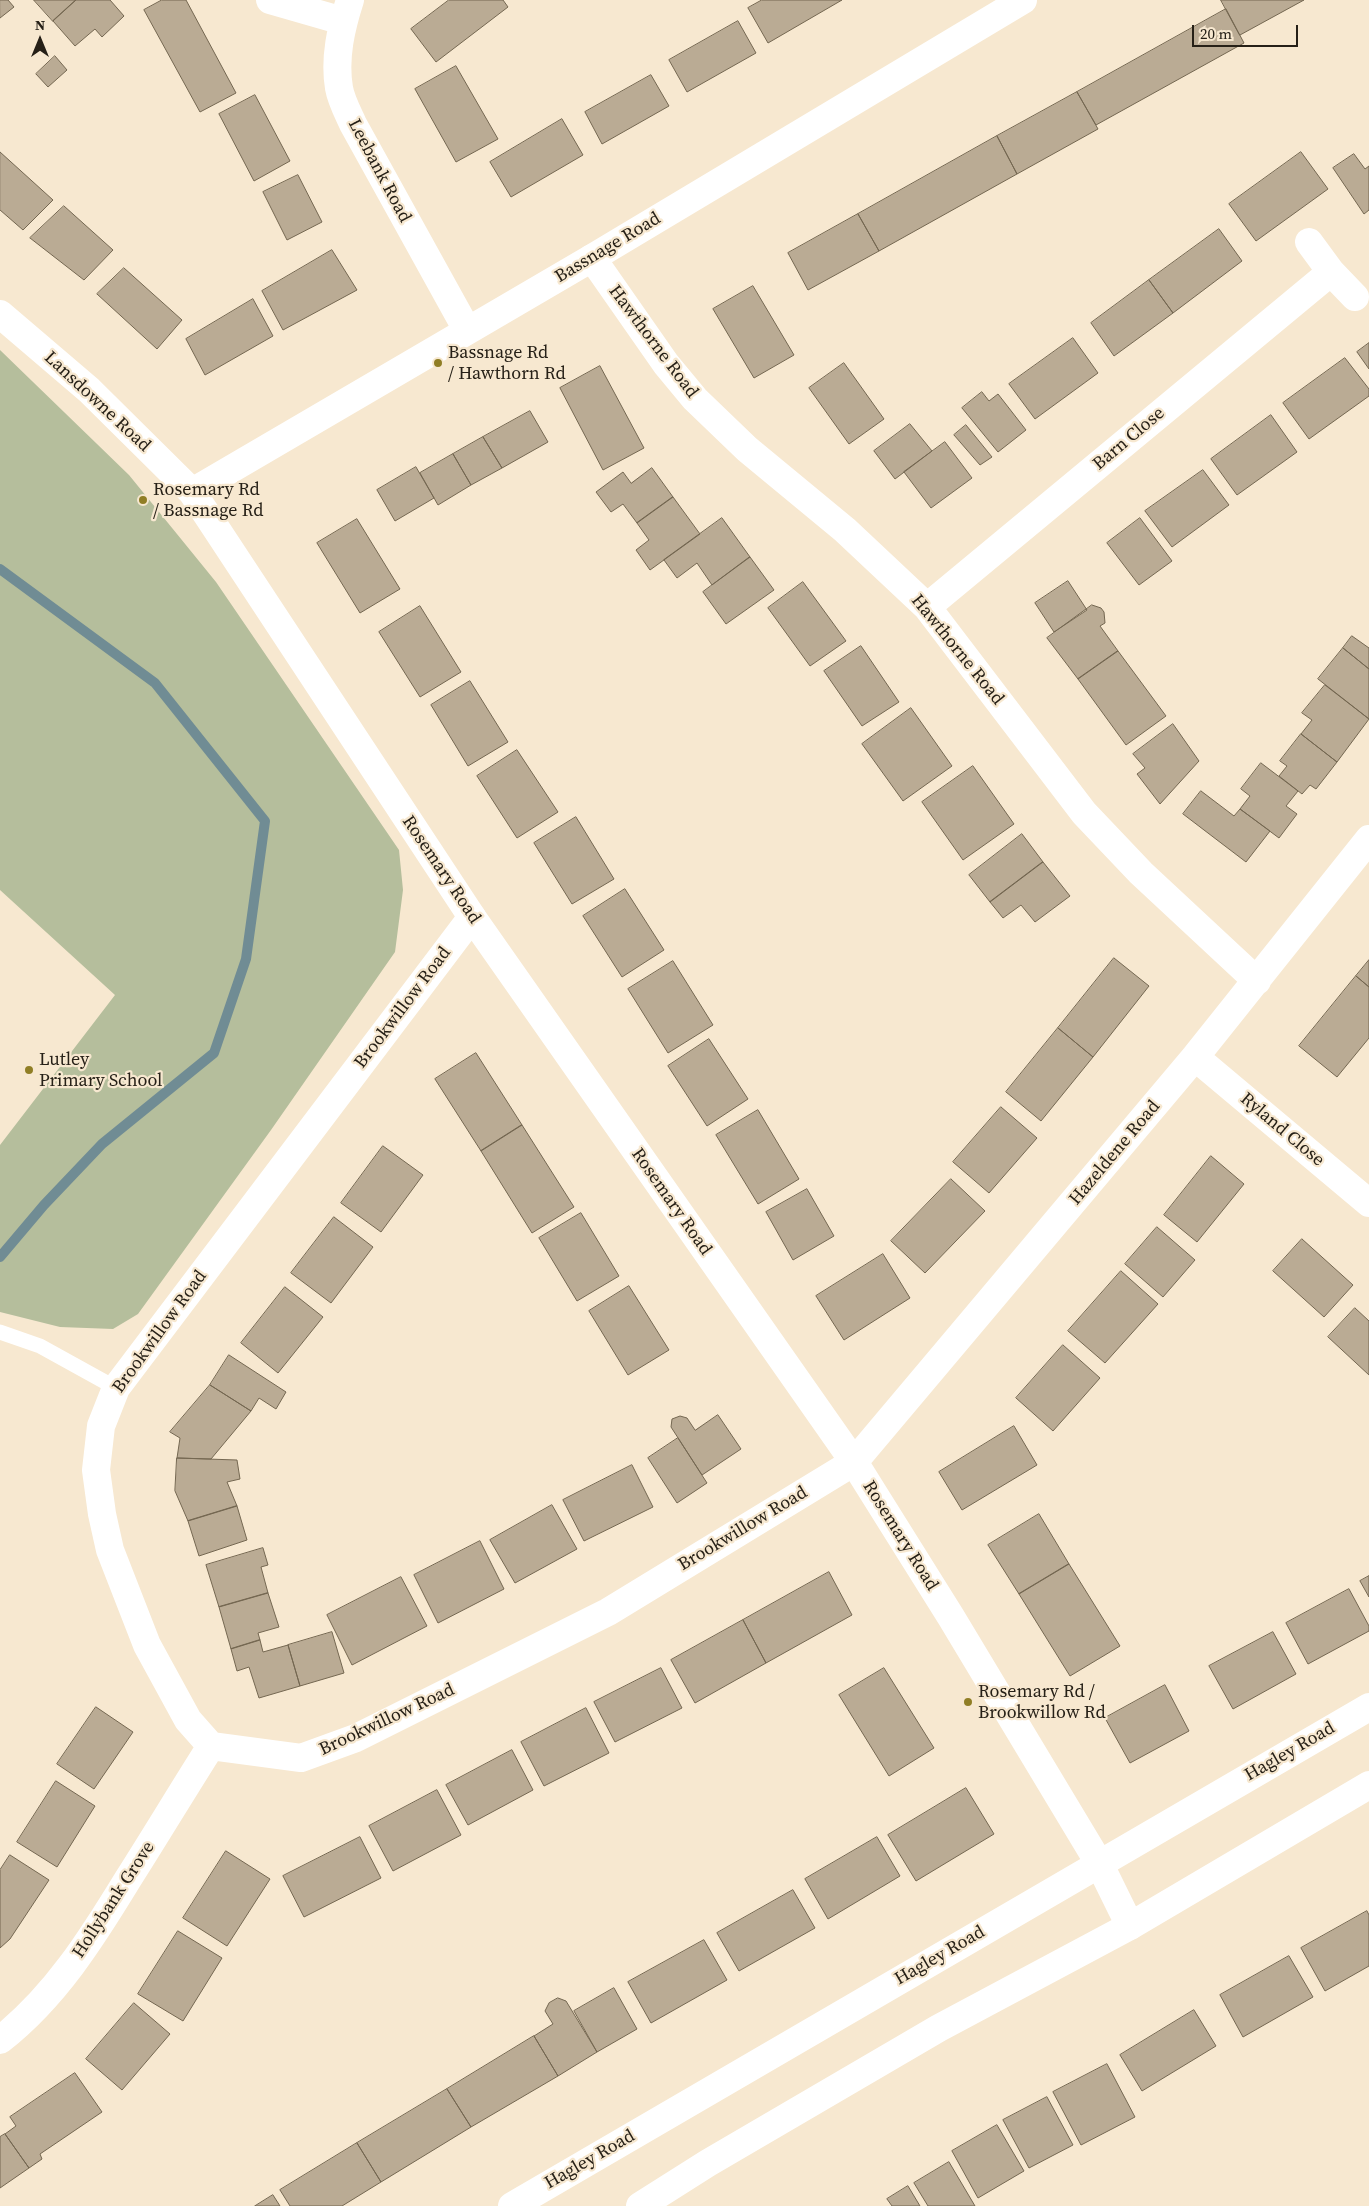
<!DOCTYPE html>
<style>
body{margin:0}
#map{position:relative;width:1369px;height:2206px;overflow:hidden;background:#f7e8d0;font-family:"Source Serif 4",serif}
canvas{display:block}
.north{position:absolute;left:15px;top:15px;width:50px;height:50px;-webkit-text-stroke:4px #f7e8d0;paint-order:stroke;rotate:0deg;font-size:14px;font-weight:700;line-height:20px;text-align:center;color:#262017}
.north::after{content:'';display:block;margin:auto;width:18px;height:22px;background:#262017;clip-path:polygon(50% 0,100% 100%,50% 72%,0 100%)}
.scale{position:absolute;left:1192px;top:25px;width:106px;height:22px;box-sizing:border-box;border:2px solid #262017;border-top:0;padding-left:6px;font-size:15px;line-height:18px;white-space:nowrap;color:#262017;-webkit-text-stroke:4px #f7e8d0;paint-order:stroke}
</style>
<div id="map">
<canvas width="1369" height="2206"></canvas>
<div class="north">N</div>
<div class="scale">20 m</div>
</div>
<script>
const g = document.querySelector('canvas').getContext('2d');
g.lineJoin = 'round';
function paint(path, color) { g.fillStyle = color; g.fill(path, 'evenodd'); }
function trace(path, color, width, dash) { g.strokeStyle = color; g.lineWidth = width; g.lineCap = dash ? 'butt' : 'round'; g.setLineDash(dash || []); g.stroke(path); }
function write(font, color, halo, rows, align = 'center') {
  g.font = font + ' "Source Serif 4",serif'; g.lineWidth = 4.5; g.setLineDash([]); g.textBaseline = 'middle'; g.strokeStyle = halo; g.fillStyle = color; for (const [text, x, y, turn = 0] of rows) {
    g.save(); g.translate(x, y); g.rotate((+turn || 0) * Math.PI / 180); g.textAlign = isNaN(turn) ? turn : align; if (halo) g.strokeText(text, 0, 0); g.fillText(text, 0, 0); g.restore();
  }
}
const green = new Path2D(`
 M 0,350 L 129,475 L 216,582 L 399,850 L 403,890 L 395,952 L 271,1130 L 138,1314 L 113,1329 L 60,1327 L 0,1312 L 0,1145 L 115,995 L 0,890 Z`);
const stream = new Path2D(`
 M 0,569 L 155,683 L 265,821 L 246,959 L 214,1053 L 102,1144 L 44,1205 L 0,1257`);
const building = new Path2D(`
 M 0,0 L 8,0 L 14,7 L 0,18 Z
 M 34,0 L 76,0 L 53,21 Z
 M 76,0 L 110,0 L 124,16 L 102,37 L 95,29 L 75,46 L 53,21 Z
 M 162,0 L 186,0 L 236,93 L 200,112 L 144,10 Z
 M 449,0 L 503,0 L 508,7 L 436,62 L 411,29 Z
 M 762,0 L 842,0 L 768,43 L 748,8 Z
 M 1221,0 L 1304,0 L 1240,35 Z
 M 1226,9 L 1244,43 L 1096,125 L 1077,92 Z
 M 738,21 L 756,53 L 687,92 L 669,60 Z
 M 55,56 L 67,70 L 48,87 L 36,74 Z
 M 456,66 L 498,139 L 456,162 L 415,89 Z
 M 651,75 L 669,106 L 602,144 L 585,112 Z
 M 1077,92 L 1098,129 L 1017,174 L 997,136 Z
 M 255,95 L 290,161 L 254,181 L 219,114 Z
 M 562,119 L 583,155 L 511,197 L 490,162 Z
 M 997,136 L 1017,174 L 879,251 L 858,214 Z
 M 0,152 L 53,200 L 23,230 L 0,210 Z
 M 1301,152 L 1328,189 L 1256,241 L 1229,204 Z
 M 1354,154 L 1365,169 L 1369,166 L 1369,210 L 1364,214 L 1333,168 Z
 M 298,175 L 322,222 L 287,240 L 263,192 Z
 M 64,206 L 113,250 L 84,280 L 30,238 Z
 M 858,214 L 879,251 L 808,290 L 788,253 Z
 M 1219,229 L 1242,261 L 1173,313 L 1149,280 Z
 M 332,250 L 357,290 L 283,330 L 262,291 Z
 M 124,268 L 182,320 L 157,349 L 97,294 Z
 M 1149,280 L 1173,313 L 1114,356 L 1091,323 Z
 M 753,286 L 794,355 L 754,378 L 713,309 Z
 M 253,299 L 273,336 L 205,375 L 186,339 Z
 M 1073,338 L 1098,373 L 1035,419 L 1009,384 Z
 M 1369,343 L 1369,369 L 1357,352 Z
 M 1345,358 L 1369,389 L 1369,396 L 1309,439 L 1283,403 Z
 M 844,363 L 884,419 L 849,444 L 809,388 Z
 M 600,366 L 644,448 L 603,470 L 560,388 Z
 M 982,392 L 989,401 L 998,394 L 1026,430 L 998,452 L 962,408 Z
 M 530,411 L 548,442 L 502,468 L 483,437 Z
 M 1271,415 L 1297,452 L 1237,495 L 1211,459 Z
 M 910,424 L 932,451 L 895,479 L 874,451 Z
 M 966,425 L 992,457 L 980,465 L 954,435 Z
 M 483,437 L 502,468 L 471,485 L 453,454 Z
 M 945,442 L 972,478 L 931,508 L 904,472 Z
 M 453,454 L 471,485 L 438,505 L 420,473 Z
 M 416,467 L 434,498 L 395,521 L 377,490 Z
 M 652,468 L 673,497 L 637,523 L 623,504 L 611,512 L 596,492 L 623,472 L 631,483 Z
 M 1203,470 L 1229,505 L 1172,547 L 1145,511 Z
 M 673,497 L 700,534 L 650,570 L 636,550 L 649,540 L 637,523 Z
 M 722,518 L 750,557 L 712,585 L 697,563 L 677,578 L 664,560 Z
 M 1140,518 L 1172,561 L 1139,585 L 1107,543 Z
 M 357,519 L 400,589 L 360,613 L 317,543 Z
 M 750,557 L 774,590 L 726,624 L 703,592 Z
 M 1068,581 L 1087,610 L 1054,632 L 1035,603 Z
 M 803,582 L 846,641 L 810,666 L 768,608 Z
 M 1092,605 L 1101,608 L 1104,612 L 1105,623 L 1100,626 L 1118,651 L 1078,679 L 1047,638 Z
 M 420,606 L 461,672 L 420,697 L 379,632 Z
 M 1352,636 L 1369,648 L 1369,669 L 1343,648 Z
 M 861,646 L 899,702 L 862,726 L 824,671 Z
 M 1343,648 L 1369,669 L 1369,719 L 1318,679 Z
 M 1118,651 L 1166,716 L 1126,745 L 1078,679 Z
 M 470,681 L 508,742 L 468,766 L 431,705 Z
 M 1325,685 L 1369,719 L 1337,762 L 1301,734 L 1312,720 L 1302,713 Z
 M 911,708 L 952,766 L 903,801 L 862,744 Z
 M 1173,724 L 1199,761 L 1160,804 L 1137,774 L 1145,768 L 1133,754 Z
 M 1301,734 L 1337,762 L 1316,789 L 1310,785 L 1302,794 L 1279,776 L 1287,766 L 1280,761 Z
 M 517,750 L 558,812 L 517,838 L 477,776 Z
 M 1261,763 L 1298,791 L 1286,806 L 1297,814 L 1279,838 L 1240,809 L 1250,796 L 1241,789 Z
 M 973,766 L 1014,824 L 963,860 L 922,802 Z
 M 1201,791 L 1234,816 L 1240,809 L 1270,831 L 1246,862 L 1183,814 Z
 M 576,817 L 614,879 L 572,904 L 534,843 Z
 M 1022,834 L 1043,862 L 990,902 L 969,875 Z
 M 1043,862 L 1070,896 L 1035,922 L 1021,905 L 1003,918 L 990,902 Z
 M 625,889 L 664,950 L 622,977 L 583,916 Z
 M 1114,958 L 1149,986 L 1093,1057 L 1058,1028 Z
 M 1369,960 L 1369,987 L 1356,976 Z
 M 673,961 L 713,1025 L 668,1053 L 628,989 Z
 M 1356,976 L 1369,987 L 1369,1038 L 1337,1077 L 1299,1046 Z
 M 1058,1028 L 1093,1057 L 1041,1121 L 1006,1092 Z
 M 709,1039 L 748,1099 L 707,1126 L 668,1066 Z
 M 476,1053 L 522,1125 L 481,1151 L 435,1079 Z
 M 1001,1107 L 1037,1138 L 989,1193 L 953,1162 Z
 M 758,1110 L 799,1179 L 758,1204 L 716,1135 Z
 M 522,1125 L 574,1207 L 532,1233 L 481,1151 Z
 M 383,1146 L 423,1175 L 381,1232 L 341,1203 Z
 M 1211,1156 L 1244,1184 L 1197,1242 L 1164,1215 Z
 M 951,1179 L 985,1211 L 925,1273 L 891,1241 Z
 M 807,1189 L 834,1236 L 793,1260 L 766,1212 Z
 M 581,1213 L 619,1276 L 577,1301 L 539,1238 Z
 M 334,1217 L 373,1247 L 331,1303 L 291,1273 Z
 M 1157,1227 L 1195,1260 L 1163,1297 L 1125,1264 Z
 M 1302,1239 L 1353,1285 L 1324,1317 L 1273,1271 Z
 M 883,1254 L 910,1298 L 844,1340 L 816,1296 Z
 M 1121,1271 L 1158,1304 L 1105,1363 L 1068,1331 Z
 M 629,1286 L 669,1350 L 628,1375 L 589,1311 Z
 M 285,1287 L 323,1317 L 278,1373 L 241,1343 Z
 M 1355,1308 L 1369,1321 L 1369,1375 L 1328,1337 Z
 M 1063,1345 L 1100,1378 L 1053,1431 L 1016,1398 Z
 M 229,1355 L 286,1392 L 276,1409 L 259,1398 L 251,1411 L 210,1385 Z
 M 210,1385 L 251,1411 L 211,1459 L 177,1458 L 180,1438 L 170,1432 Z
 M 718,1415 L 741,1449 L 702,1475 L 671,1427 L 672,1419 L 680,1416 L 687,1418 L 695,1430 Z
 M 1014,1426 L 1037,1465 L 962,1510 L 939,1472 Z
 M 678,1438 L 707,1483 L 677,1503 L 648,1458 Z
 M 177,1458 L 237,1460 L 240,1479 L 227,1482 L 237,1506 L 188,1521 L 175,1491 Z
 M 632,1465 L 653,1507 L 584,1541 L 563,1500 Z
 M 552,1505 L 577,1549 L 515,1583 L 490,1540 Z
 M 237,1506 L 247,1540 L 199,1556 L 188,1521 Z
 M 1039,1514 L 1069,1564 L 1019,1594 L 988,1545 Z
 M 480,1541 L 504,1589 L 438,1623 L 414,1575 Z
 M 263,1548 L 268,1565 L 261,1567 L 268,1593 L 219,1607 L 206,1565 Z
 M 1069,1564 L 1120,1646 L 1070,1676 L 1019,1594 Z
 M 829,1572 L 852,1615 L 766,1663 L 743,1620 Z
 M 1369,1576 L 1369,1597 L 1360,1581 Z
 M 401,1577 L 427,1626 L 352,1665 L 327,1615 Z
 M 1349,1589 L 1369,1626 L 1369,1631 L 1308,1664 L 1286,1623 Z
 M 268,1593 L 279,1627 L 258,1633 L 260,1640 L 231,1649 L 219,1607 Z
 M 743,1620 L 766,1663 L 695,1703 L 671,1660 Z
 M 332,1632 L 344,1673 L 300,1686 L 288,1645 Z
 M 1273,1632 L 1296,1674 L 1233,1709 L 1209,1666 Z
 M 260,1640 L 263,1652 L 288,1645 L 300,1686 L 259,1698 L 249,1667 L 237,1671 L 231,1649 Z
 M 661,1668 L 682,1708 L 615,1742 L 594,1702 Z
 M 884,1668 L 934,1748 L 889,1776 L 839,1695 Z
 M 1165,1685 L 1189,1731 L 1130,1763 L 1105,1718 Z
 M 96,1707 L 133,1732 L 94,1789 L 57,1764 Z
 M 586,1708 L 609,1753 L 544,1786 L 521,1742 Z
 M 512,1750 L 533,1790 L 468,1825 L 446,1785 Z
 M 56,1781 L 95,1806 L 57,1867 L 17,1842 Z
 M 966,1788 L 994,1834 L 916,1881 L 888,1835 Z
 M 437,1790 L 461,1835 L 393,1871 L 369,1826 Z
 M 360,1837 L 381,1878 L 304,1917 L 283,1876 Z
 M 877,1837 L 900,1876 L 828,1919 L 805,1879 Z
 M 226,1851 L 270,1879 L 227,1946 L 183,1918 Z
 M 10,1855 L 49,1880 L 10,1939 L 0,1948 L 0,1870 Z
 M 793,1890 L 815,1928 L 739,1971 L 717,1933 Z
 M 1367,1911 L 1369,1915 L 1369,1966 L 1325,1991 L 1301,1948 Z
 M 178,1931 L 222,1958 L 183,2021 L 138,1994 Z
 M 704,1940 L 727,1980 L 651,2023 L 628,1982 Z
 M 1289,1956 L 1313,1997 L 1243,2037 L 1220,1995 Z
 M 614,1988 L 637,2029 L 597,2052 L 574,2011 Z
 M 558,1998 L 566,2001 L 597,2052 L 558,2076 L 534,2036 L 553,2024 L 545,2011 L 549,2003 Z
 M 134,2003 L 170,2034 L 122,2090 L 86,2059 Z
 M 1194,2010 L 1216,2046 L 1142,2091 L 1120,2055 Z
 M 534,2036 L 558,2076 L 471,2127 L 447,2089 Z
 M 1107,2064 L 1135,2117 L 1081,2145 L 1053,2092 Z
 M 75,2073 L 102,2112 L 40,2154 L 42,2159 L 29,2168 L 5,2134 L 16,2126 L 10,2117 Z
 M 447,2089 L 471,2127 L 381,2182 L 357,2143 Z
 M 1047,2097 L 1073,2145 L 1029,2168 L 1003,2120 Z
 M 997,2125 L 1024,2171 L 978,2198 L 952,2151 Z
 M 5,2134 L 29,2168 L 0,2188 L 0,2137 Z
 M 357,2143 L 381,2182 L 342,2206 L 290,2206 L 280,2190 Z
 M 949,2162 L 975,2206 L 928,2206 L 914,2183 Z
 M 908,2186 L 920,2206 L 892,2206 L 887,2199 Z
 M 273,2195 L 280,2206 L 255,2206 Z`);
const service = new Path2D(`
 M 0,1332 L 40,1346 L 116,1388`);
const minor = new Path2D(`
 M 270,0 L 343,21
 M 350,0 C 341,28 334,58 339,88 C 341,100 348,113 353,124 L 467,330
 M 1309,242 L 1331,272 L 1355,297
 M 592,258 L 666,364 L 695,399 L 747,449 L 845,530 L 927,607 L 1084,813 L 1141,873 L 1257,981
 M 927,607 L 1331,272
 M 472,917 L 116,1388 L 101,1426 L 96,1470 L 102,1514 L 110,1550 L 147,1645 L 188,1720 L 211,1746 L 301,1758 L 356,1738 L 608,1612 L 854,1462 L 1195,1057 L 1369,839
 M 1195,1057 L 1369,1203
 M 0,2040 C 55,1997 92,1938 128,1879 C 156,1835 183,1790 211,1746
 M 512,2206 L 1369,1707`);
const tertiary = new Path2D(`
 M 0,314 L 89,390 L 192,492 L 472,917 L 854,1462 L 951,1617 L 1099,1863 L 1130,1926
 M 192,492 L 592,258 L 1023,0`);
const secondary = new Path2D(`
 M 640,2206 L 708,2163 L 939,2028 L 1130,1926 L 1369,1785`);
const markers = [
 [438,363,5,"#907e25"],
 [143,500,5,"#907e25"],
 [29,1070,5,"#907e25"],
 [968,1702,5,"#907e25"]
];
const streetNames = [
 ["Leebank Road",379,171,62],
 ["Bassnage Road",608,248,-31],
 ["Hawthorne Road",653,342,53],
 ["Lansdowne Road",97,402,43],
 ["Barn Close",1129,439,-40],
 ["Hawthorne Road",957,650,51],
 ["Rosemary Road",441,870,56],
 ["Brookwillow Road",403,1008,-53],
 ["Ryland Close",1282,1130,40],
 ["Hazeldene Road",1115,1153,-50],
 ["Rosemary Road",671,1202,55],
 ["Brookwillow Road",160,1332,-54],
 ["Brookwillow Road",743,1529,-31],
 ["Rosemary Road",900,1536,58],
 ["Brookwillow Road",387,1720,-25],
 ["Hagley Road",1290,1752,-30],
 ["Hollybank Grove",114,1900,-57],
 ["Hagley Road",940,1956,-30],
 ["Hagley Road",590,2160,-30]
];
const poiNames = [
 ["Bassnage Rd",448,353],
 ["/ Hawthorn Rd",448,374],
 ["Rosemary Rd",153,490],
 ["/ Bassnage Rd",153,511],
 ["Lutley",39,1060],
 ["Primary School",39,1081],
 ["Rosemary Rd /",978,1692],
 ["Brookwillow Rd",978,1713]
];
paint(green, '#b5be9c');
trace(stream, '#708c94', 10);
paint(building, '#baab94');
trace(building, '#746751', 1);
trace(service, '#fff', 15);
trace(minor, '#fff', 28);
trace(tertiary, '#fff', 28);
trace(secondary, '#fff', 28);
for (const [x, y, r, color] of markers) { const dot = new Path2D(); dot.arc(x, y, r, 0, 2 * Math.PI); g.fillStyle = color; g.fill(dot); trace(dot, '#f7e8d0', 2); }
write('18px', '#262017', '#f7e8d0', streetNames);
write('18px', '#262017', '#f7e8d0', poiNames, 'left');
</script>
